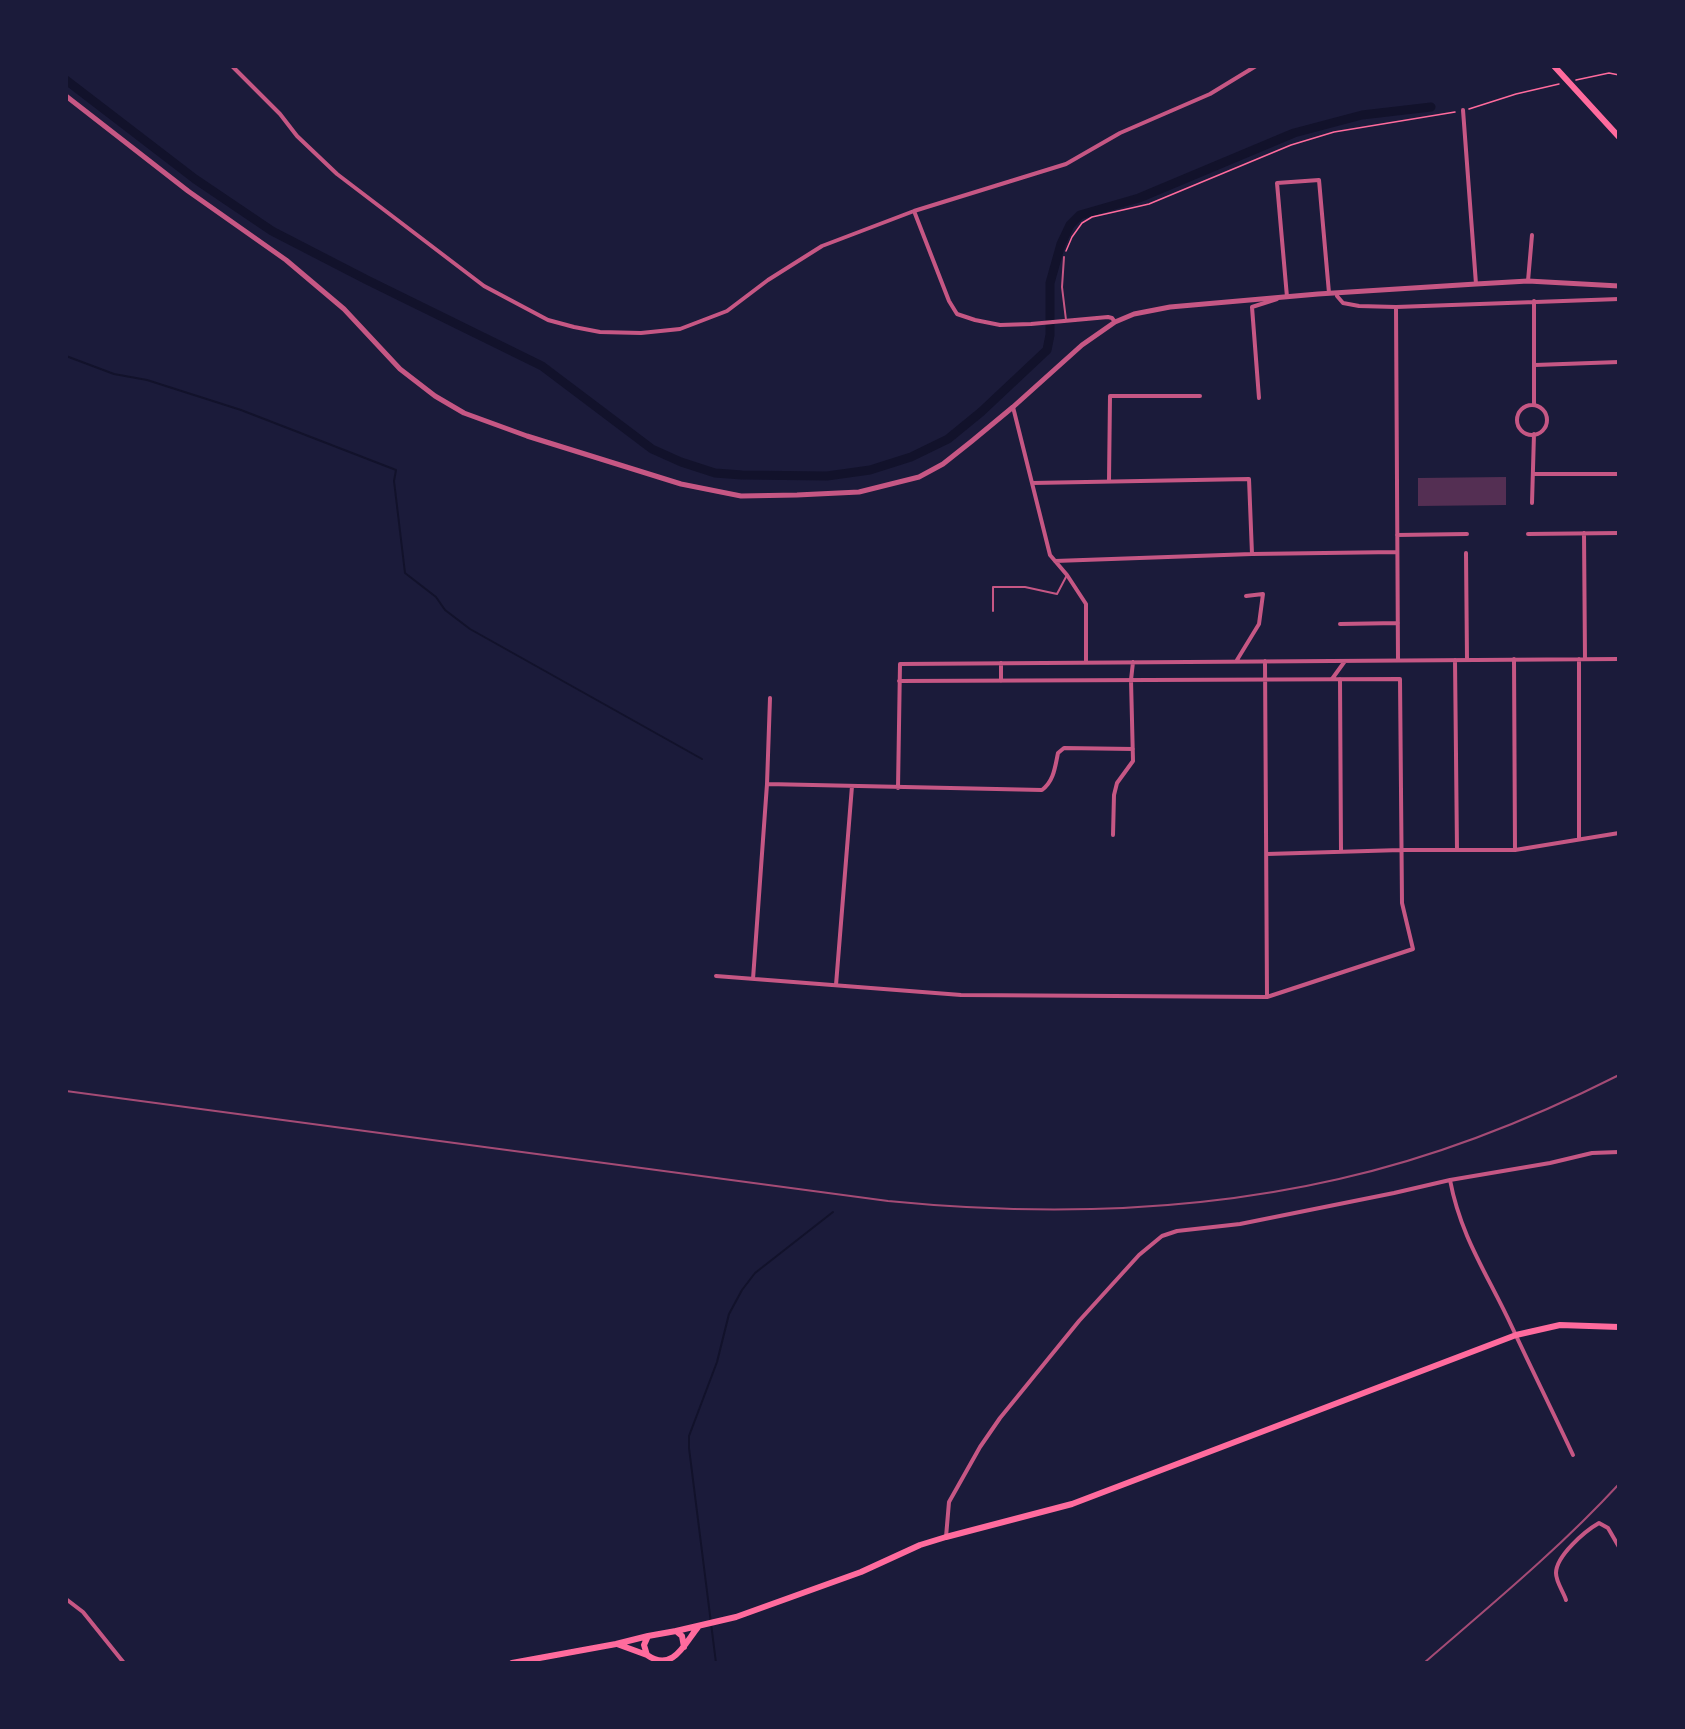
<!DOCTYPE html>
<style>
body{margin:0}
#map{position:relative;width:1685px;height:1729px;overflow:hidden;background:#1b1b3a;font-family:Cabin,sans-serif}
canvas{display:block}
.frame{position:absolute;inset:0;border:68px solid #1b1b3a;pointer-events:none}
</style>
<div id="map">
<canvas width="1685" height="1729"></canvas>
<div class="frame"></div>
</div>
<script>
const g = document.querySelector('canvas').getContext('2d');
g.lineJoin = 'round';
function trace(path, color, width, dash) { g.strokeStyle = color; g.lineWidth = width; g.lineCap = dash ? 'butt' : 'round'; g.setLineDash(dash || []); g.stroke(path); }
function paint(path, color) { g.fillStyle = color; g.fill(path, 'evenodd'); }
const stream = new Path2D(`
 M 66,356 L 114,374 L 147,380 L 241,410 L 396,470 L 394,481 L 405,573 L 436,597 L 445,610 L 470,629 L 702,759
 M 716,1663 L 689,1448 L 689,1436 L 717,1362 L 729,1314 L 742,1290 L 755,1273 L 833,1212`);
const canal = new Path2D(`
 M 66,80 L 195,179 L 272,231 L 367,280 L 542,366 L 652,449 L 681,462 L 715,473 L 742,475 L 827,476 L 870,470 L 911,457 L 948,439 L 981,412 L 1047,350 L 1050,335 L 1050,283 L 1061,244 L 1070,225 L 1080,215 L 1139,198 L 1294,133 L 1362,115 L 1431,107`);
const building = new Path2D(`
 M 1506,477 L 1506,505 L 1418,506 L 1418,478 Z`);
const path = new Path2D(`
 M 1576,80 L 1609,73 L 1619,75
 M 1469,109 L 1516,94 L 1559,84
 M 1066,251 L 1072,237 L 1082,223 L 1092,217 L 1149,204 L 1291,145 L 1334,132 L 1455,112`);
const service = new Path2D(`
 M 1064,257 L 1062,287 L 1066,320
 M 993,611 L 993,587 L 1025,587 L 1057,594 L 1067,575`);
const minor = new Path2D(`
 M 232,66 L 280,114 L 297,136 L 337,174 L 484,286 L 548,320 L 574,327 L 600,332 L 641,333 L 680,329 L 727,311 L 768,280 L 822,246 L 914,211 L 1066,164 L 1120,133 L 1210,94 L 1256,66
 M 1463,110 L 1476,284
 M 914,211 L 949,301 L 957,314 L 975,320 L 1000,325 L 1031,324 L 1108,317 L 1112,318 L 1115,322
 M 1528,281 L 1532,235
 M 1337,293 L 1337,296 L 1343,303 L 1359,306 L 1396,307 L 1619,299
 M 1285,297 L 1287,297 L 1277,183 L 1319,180 L 1329,293
 M 1396,307 L 1398,660
 M 1535,365 L 1619,362
 M 1259,398 L 1252,307 L 1277,299
 M 1534,405 L 1534,301
 M1517 420a15 15 0 1 1 30 0a15 15 0 1 1-30 0Z
 M 1013,407 L 1050,555 L 1067,575 L 1086,604 L 1086,662
 M 1534,474 L 1619,474
 M 1109,481 L 1110,396 L 1200,396
 M 1032,483 L 1249,479 L 1252,554
 M 1532,503 L 1534,434
 M 1584,533 L 1585,659
 M 1528,534 L 1619,533
 M 1397,535 L 1467,534
 M 1466,553 L 1467,659
 M 1055,561 L 1252,554 L 1397,552
 M 1340,624 L 1398,623
 M 1514,659 L 1515,850
 M 1579,659 L 1579,839
 M 1237,660 L 1259,624 L 1263,594 L 1246,596
 M 1455,660 L 1457,850
 M 1265,661 L 1267,997
 M 1001,663 L 1001,681
 M 1332,679 L 1345,661
 M 1340,679 L 1341,852
 M 767,784 L 1042,790 C 1054,781 1055,767 1058,753 L 1064,748 L 1133,749
 M 898,788 L 900,664 L 1619,659
 M 1113,835 L 1114,795 L 1117,783 L 1133,761 L 1131,680 L 1133,662
 M 1267,854 L 1401,850 L 1515,850 L 1619,833
 M 716,976 L 961,995 L 1267,997 L 1413,949 L 1402,903 L 1400,679 L 899,681
 M 753,979 L 767,784 L 770,698
 M 836,985 L 852,786
 M 1450,1180 C 1461,1238 1488,1275 1512,1327 C 1532,1370 1553,1412 1573,1455
 M 946,1537 L 949,1502 L 980,1447 L 1000,1418 L 1079,1321 L 1139,1255 L 1162,1236 L 1177,1231 L 1240,1224 L 1394,1193 L 1450,1180 L 1550,1163 L 1592,1153 L 1619,1152
 M 66,1599 L 83,1612 L 124,1663
 M 1566,1600 C 1563,1591 1556,1582 1556,1573 C 1556,1556 1585,1531 1599,1523 L 1608,1528 L 1619,1547`);
const tertiary = new Path2D(`
 M 66,96 L 188,191 L 286,260 L 344,309 L 400,369 L 435,396 L 464,413 L 527,436 L 681,484 L 741,496 L 797,495 L 859,492 L 919,477 L 943,464 L 972,441 L 1013,407 L 1082,345 L 1115,322 L 1134,314 L 1170,307 L 1318,294 L 1476,284 L 1528,281 L 1619,286`);
const secondary = new Path2D(`
 M 1554,66 L 1619,137
 M 676,1631 L 736,1617 L 861,1572 L 920,1545 L 946,1537 L 1072,1504 L 1516,1335 L 1560,1325 L 1619,1327
 M 617,1644 L 647,1655
 M 684,1647 L 682,1636 L 676,1631 L 648,1636 L 644,1645 L 647,1655 C 673,1673 685,1643 698,1627
 M 512,1663 L 616,1644 L 648,1636`);
const rail = new Path2D(`
 M 66,1091 L 888,1201 C 1039,1216 1191,1213 1339,1179 C 1436,1157 1530,1120 1619,1075
 M 1424,1663 C 1491,1605 1559,1549 1619,1484`);
trace(stream, '#12122b', 2);
trace(canal, '#12122b', 9);
paint(building, '#542f53');
trace(path, '#ff6b9d', 1.5);
trace(service, '#c65784', 2);
trace(minor, '#c65784', 4);
trace(tertiary, '#c65784', 5);
trace(secondary, '#ff6b9d', 6);
trace(rail, '#a44b75', 2);
</script>
